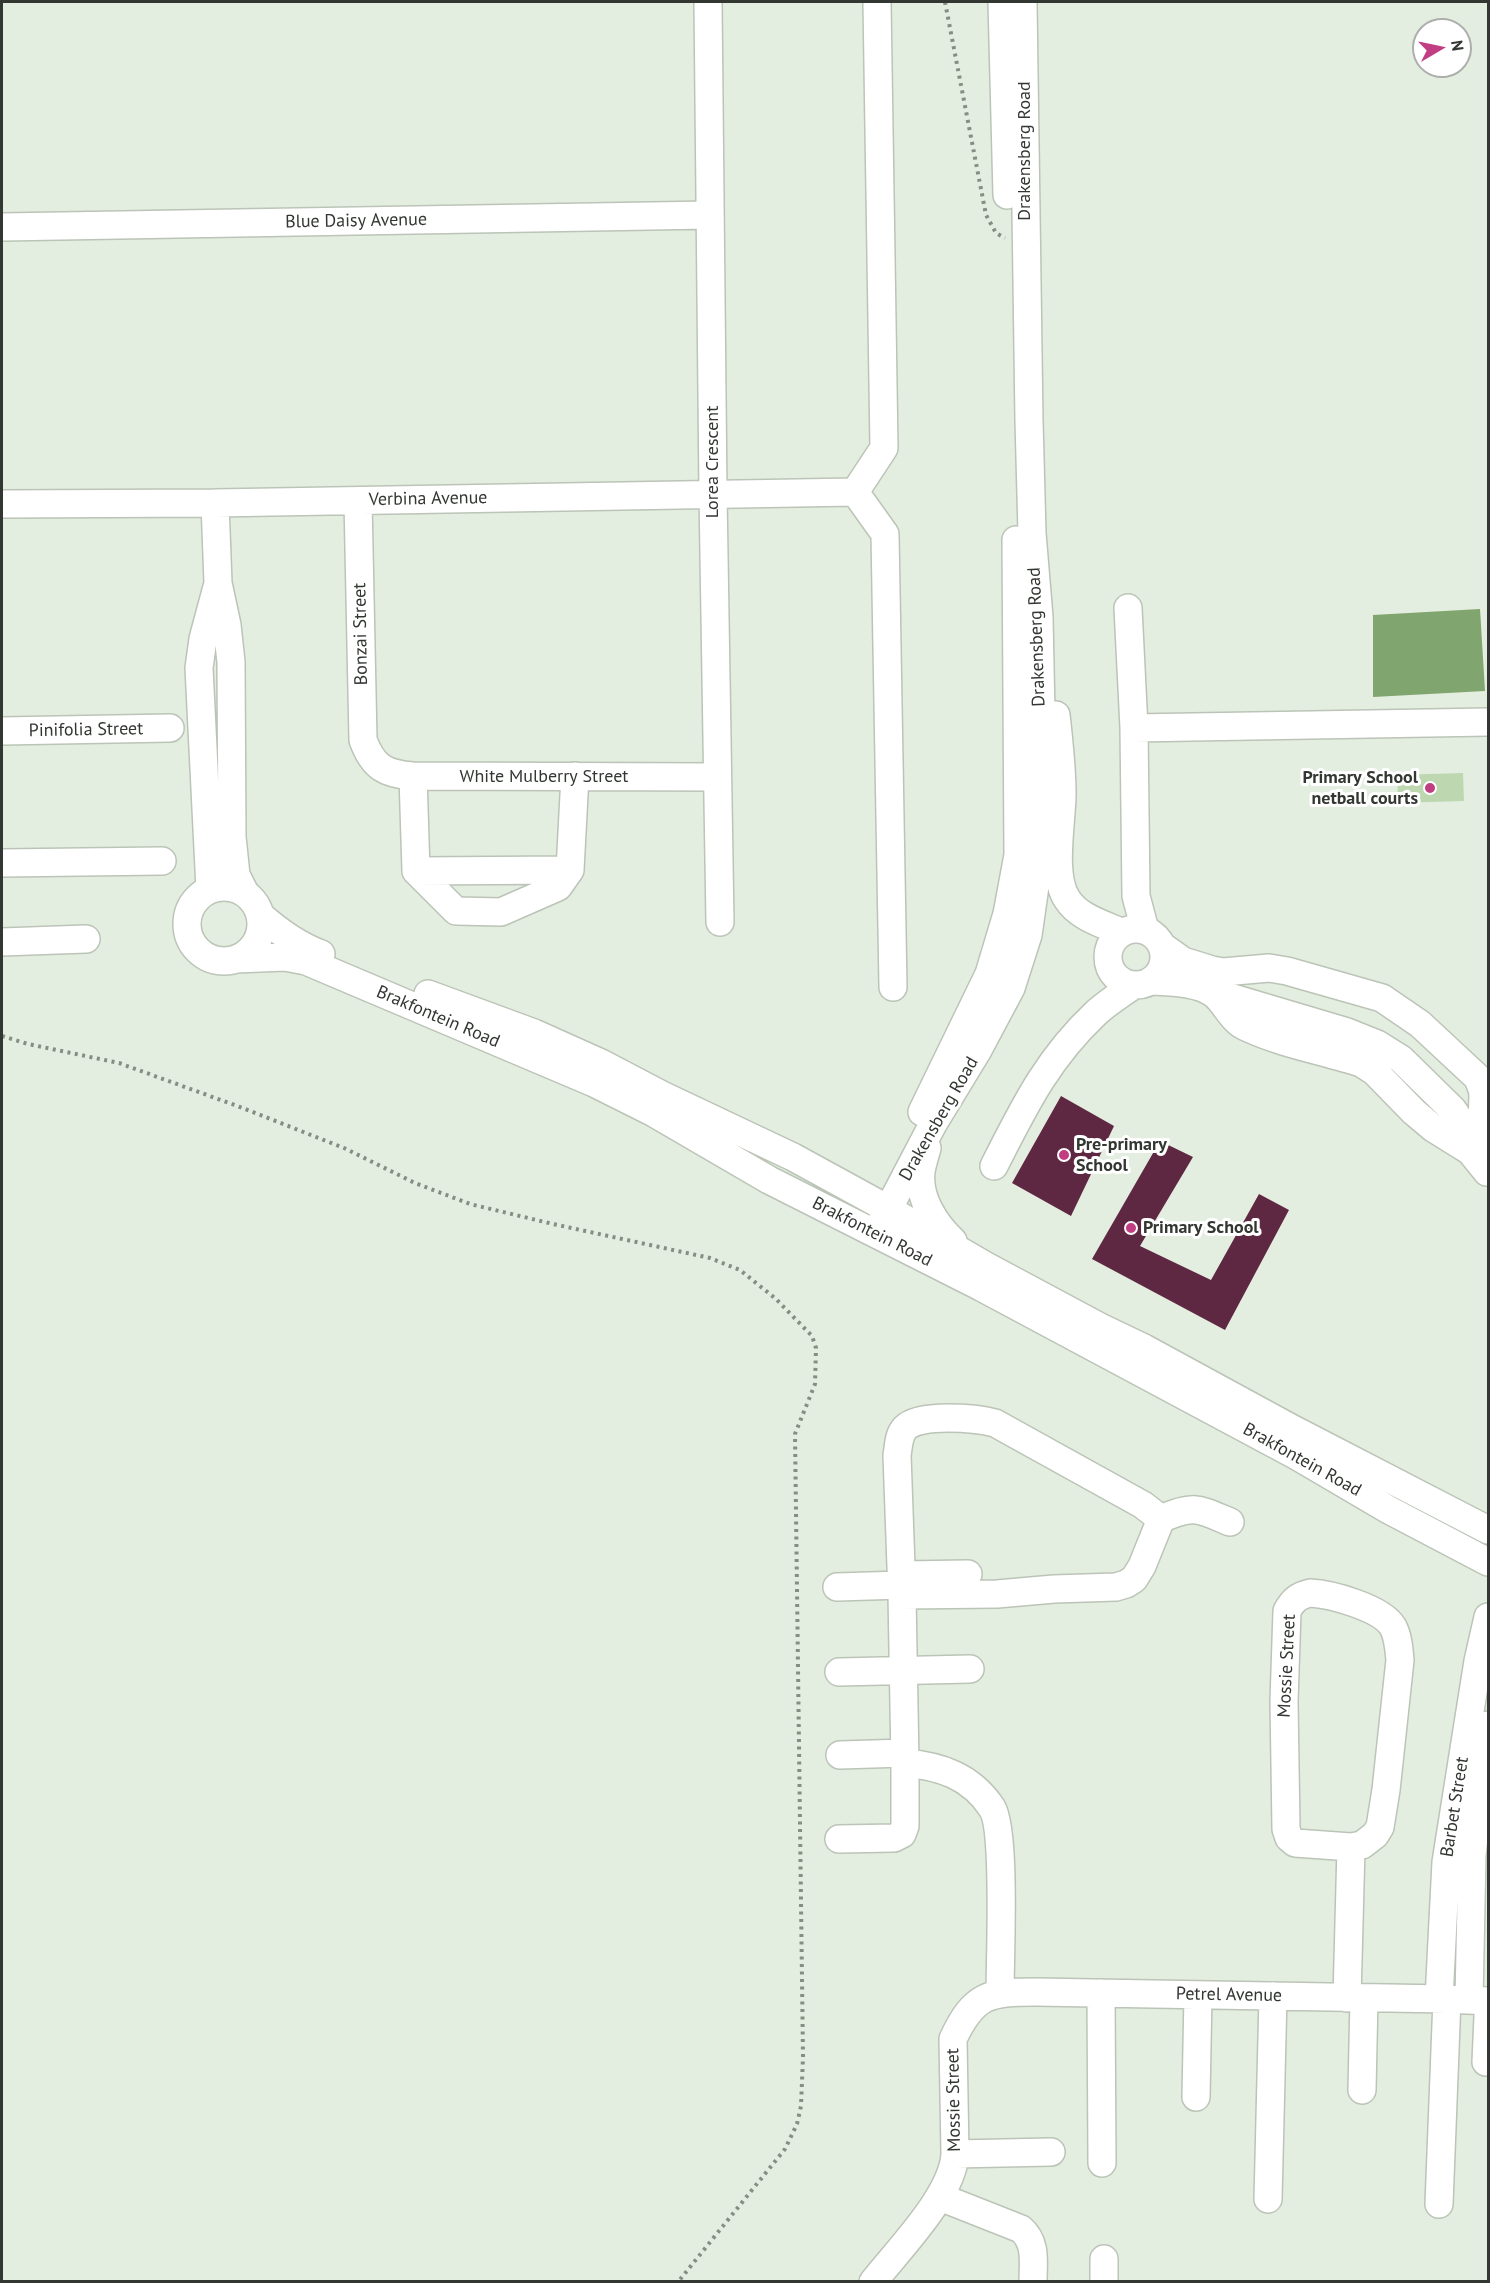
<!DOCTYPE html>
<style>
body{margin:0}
#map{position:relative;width:1490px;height:2283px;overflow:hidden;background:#e4eee0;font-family:"PT Sans",sans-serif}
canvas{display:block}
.frame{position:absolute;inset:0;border:3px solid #333732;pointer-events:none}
.north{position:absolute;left:1412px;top:18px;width:60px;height:60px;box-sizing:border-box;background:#fff;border:2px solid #adafad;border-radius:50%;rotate:81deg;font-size:16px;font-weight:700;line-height:24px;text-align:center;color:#333732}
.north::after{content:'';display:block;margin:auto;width:21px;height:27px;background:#c23e82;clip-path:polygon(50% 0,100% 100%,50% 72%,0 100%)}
</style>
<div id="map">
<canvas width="1490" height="2283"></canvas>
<div class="frame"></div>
<div class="north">N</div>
</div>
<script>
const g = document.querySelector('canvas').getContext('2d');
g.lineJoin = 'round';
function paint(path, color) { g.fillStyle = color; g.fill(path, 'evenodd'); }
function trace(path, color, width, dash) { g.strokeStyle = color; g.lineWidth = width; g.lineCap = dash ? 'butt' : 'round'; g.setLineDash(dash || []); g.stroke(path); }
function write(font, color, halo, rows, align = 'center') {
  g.font = font + ' "PT Sans",sans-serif'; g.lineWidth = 6; g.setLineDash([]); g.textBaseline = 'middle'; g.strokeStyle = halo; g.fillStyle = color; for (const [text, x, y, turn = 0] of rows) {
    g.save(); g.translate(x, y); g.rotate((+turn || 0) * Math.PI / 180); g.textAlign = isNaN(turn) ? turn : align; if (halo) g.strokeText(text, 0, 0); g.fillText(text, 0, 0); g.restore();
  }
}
const green = new Path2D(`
 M 1463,773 L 1464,801 L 1398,803 L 1397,775 Z`);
const water = new Path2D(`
 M 1480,609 L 1485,691 L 1373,697 L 1373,615 Z`);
const building = new Path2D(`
 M 1061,1096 L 1114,1126 L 1071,1216 L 1012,1183 Z
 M 1160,1141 L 1193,1157 L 1140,1246 L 1211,1280 L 1259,1194 L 1289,1210 L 1225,1330 L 1092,1259 Z`);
const path = new Path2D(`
 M 945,2 L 986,215 L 996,233 L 1005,238
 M 2,1036 L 28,1044 L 119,1063 L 240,1107 L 344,1148 L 415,1183 L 470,1204 L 553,1224 L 710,1258 L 740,1270 L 776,1299 L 812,1336 L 816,1348 L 815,1384 L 795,1434 L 803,2057 L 801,2106 L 797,2124 L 785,2149 L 678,2282`);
const minor = new Path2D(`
 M 708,2 L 713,494 L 720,922
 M 1002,2 L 1007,195
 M 2,227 L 710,215
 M 855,492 L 885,534 L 893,987
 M 855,492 L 884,448 L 877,2
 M 358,501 L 363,740 C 373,767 385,774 413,776 L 716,777
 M 215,503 L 218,583 L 227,625 L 231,662 L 232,837 L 236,875 L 245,893
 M 2,504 L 215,503 L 855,492
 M 1128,608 L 1134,728 L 1136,896 L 1145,930
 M 1056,715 C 1059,741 1062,767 1062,794 C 1062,822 1051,875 1067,899 C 1078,917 1103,924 1121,932
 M 1134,728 L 1488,722
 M 2,731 L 170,728
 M 413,776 L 416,871 L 456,911 L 501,912 L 558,887 L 570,870 L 575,776
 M 2,863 L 162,861
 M 416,871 L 570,870
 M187 924a37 37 0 1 1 74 0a37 37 0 1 1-74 0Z
 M 210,889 L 199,668 L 203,639 L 217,587
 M 260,915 C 279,932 297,945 321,954
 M1108 957a28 28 0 1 1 56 0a28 28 0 1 1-56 0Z
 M 2,942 L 86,939
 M 1162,946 L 1183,961 L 1212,970 L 1223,972 L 1269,968 L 1287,971 L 1382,998 L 1420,1024 L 1478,1078 L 1483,1092 L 1482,1130 L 1487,1172
 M 236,959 L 285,957 L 306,961 L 594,1083 L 654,1113 L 769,1180 L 981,1287 L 1297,1456 L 1389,1510 L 1488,1562
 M 1151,981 C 1170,982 1198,982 1214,994 C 1226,1004 1231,1020 1246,1027 C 1282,1044 1324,1051 1361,1063 L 1375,1072 L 1414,1112 L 1433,1128 L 1470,1151 L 1487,1172
 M 1209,991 L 1347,1032 L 1377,1044 L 1401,1059 L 1453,1110 L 1468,1132 L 1479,1156
 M 428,994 L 534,1033 L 601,1063 L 662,1095 L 793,1157 L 888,1209 L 986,1266 L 1100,1327 L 1144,1348 L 1291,1428 L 1488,1530
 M 922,1112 L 989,974 L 1007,914 L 1018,855 L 1016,540
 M 927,1148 C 925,1156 922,1164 921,1172 C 918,1198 935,1224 953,1241
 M 994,1166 C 1024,1107 1047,1059 1096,1013 C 1107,1003 1121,994 1134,985
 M 880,1225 L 933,1124 L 978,1050 L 1011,988 L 1028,935 L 1036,879 L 1043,811 L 1039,617 L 1032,533 L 1029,421 L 1023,2
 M 1161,1519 C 1194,1504 1199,1509 1230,1522
 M 902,1575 L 968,1574
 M 837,1587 L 902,1585
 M 1310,1593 C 1331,1594 1382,1608 1393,1627 C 1398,1636 1399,1649 1400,1660 L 1386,1790 L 1380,1827 L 1375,1835 L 1362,1845 L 1351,1847 L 1295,1843 L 1289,1838 L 1286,1829 L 1284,1701 L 1287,1611 C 1293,1600 1298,1596 1310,1593 Z
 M 902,1595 L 997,1594 L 1054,1589 L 1116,1587 L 1126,1584 L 1134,1579 L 1142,1566 L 1161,1519 L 1143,1505 L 995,1423 C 976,1418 919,1413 905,1428 C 898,1436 899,1445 897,1455 L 902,1595 L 905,1763 C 940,1766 971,1776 992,1808 C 1006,1830 1000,1959 1000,1992
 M 839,1672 L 970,1669
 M 840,1755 L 905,1753
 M 839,1839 L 894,1838 L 902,1834 L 905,1826 L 905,1763
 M 1101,1993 L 1102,2163
 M 1347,1998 L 1351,1847
 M 1439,1999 L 1446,1862 L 1478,1661 L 1488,1617
 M 1469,2000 L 1472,1855 L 1488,1725
 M 1486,2062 L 1488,2016
 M 1362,2090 L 1364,1998
 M 1196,2097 L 1198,1995
 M 955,2154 L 1051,2152
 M 940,2197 L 1021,2229 C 1037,2243 1033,2262 1033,2282
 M 1268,2199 L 1273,1996
 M 1439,2204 L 1447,1999
 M 1104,2259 L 1104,2282
 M 873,2282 C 898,2250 953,2195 955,2154 L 953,2039 C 974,1994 989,1992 1036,1992 L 1447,1999 L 1488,2001`);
const markers = [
 [1430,788,6,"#c23e82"],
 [1064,1155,6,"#c23e82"],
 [1131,1228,6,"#c23e82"]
];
const streetNames = [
 ["Drakensberg Road",1025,151,-90],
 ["Blue Daisy Avenue",356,221,-1],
 ["Lorea Crescent",713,462,-90],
 ["Verbina Avenue",428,499,-1],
 ["Bonzai Street",361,634,-91],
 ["Drakensberg Road",1037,637,-92],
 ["Pinifolia Street",86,730,-1],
 ["White Mulberry Street",544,777],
 ["Brakfontein Road",438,1017,23],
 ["Drakensberg Road",939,1119,-60],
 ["Brakfontein Road",872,1232,27],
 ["Brakfontein Road",1302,1460,29],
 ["Mossie Street",1287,1666,-87],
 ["Barbet Street",1455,1807,-81],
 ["Petrel Avenue",1229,1995,1],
 ["Mossie Street",954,2100,-91]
];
const poiNames = [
 ["Primary School",1418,778,"right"],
 ["netball courts",1418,799,"right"],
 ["Pre-primary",1076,1145],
 ["School",1076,1166],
 ["Primary School",1143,1228]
];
paint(green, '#bdd7b1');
paint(water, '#81a56f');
paint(building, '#5f2842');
trace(minor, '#bbc4b7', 30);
trace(path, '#868d84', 4, [3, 4.5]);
trace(minor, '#fff', 27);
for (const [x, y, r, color] of markers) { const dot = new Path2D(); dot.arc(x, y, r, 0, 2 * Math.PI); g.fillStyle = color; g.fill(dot); trace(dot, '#fff', 2); }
write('18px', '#333732', '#fff', streetNames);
write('bold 18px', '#333732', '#fff', poiNames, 'left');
</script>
